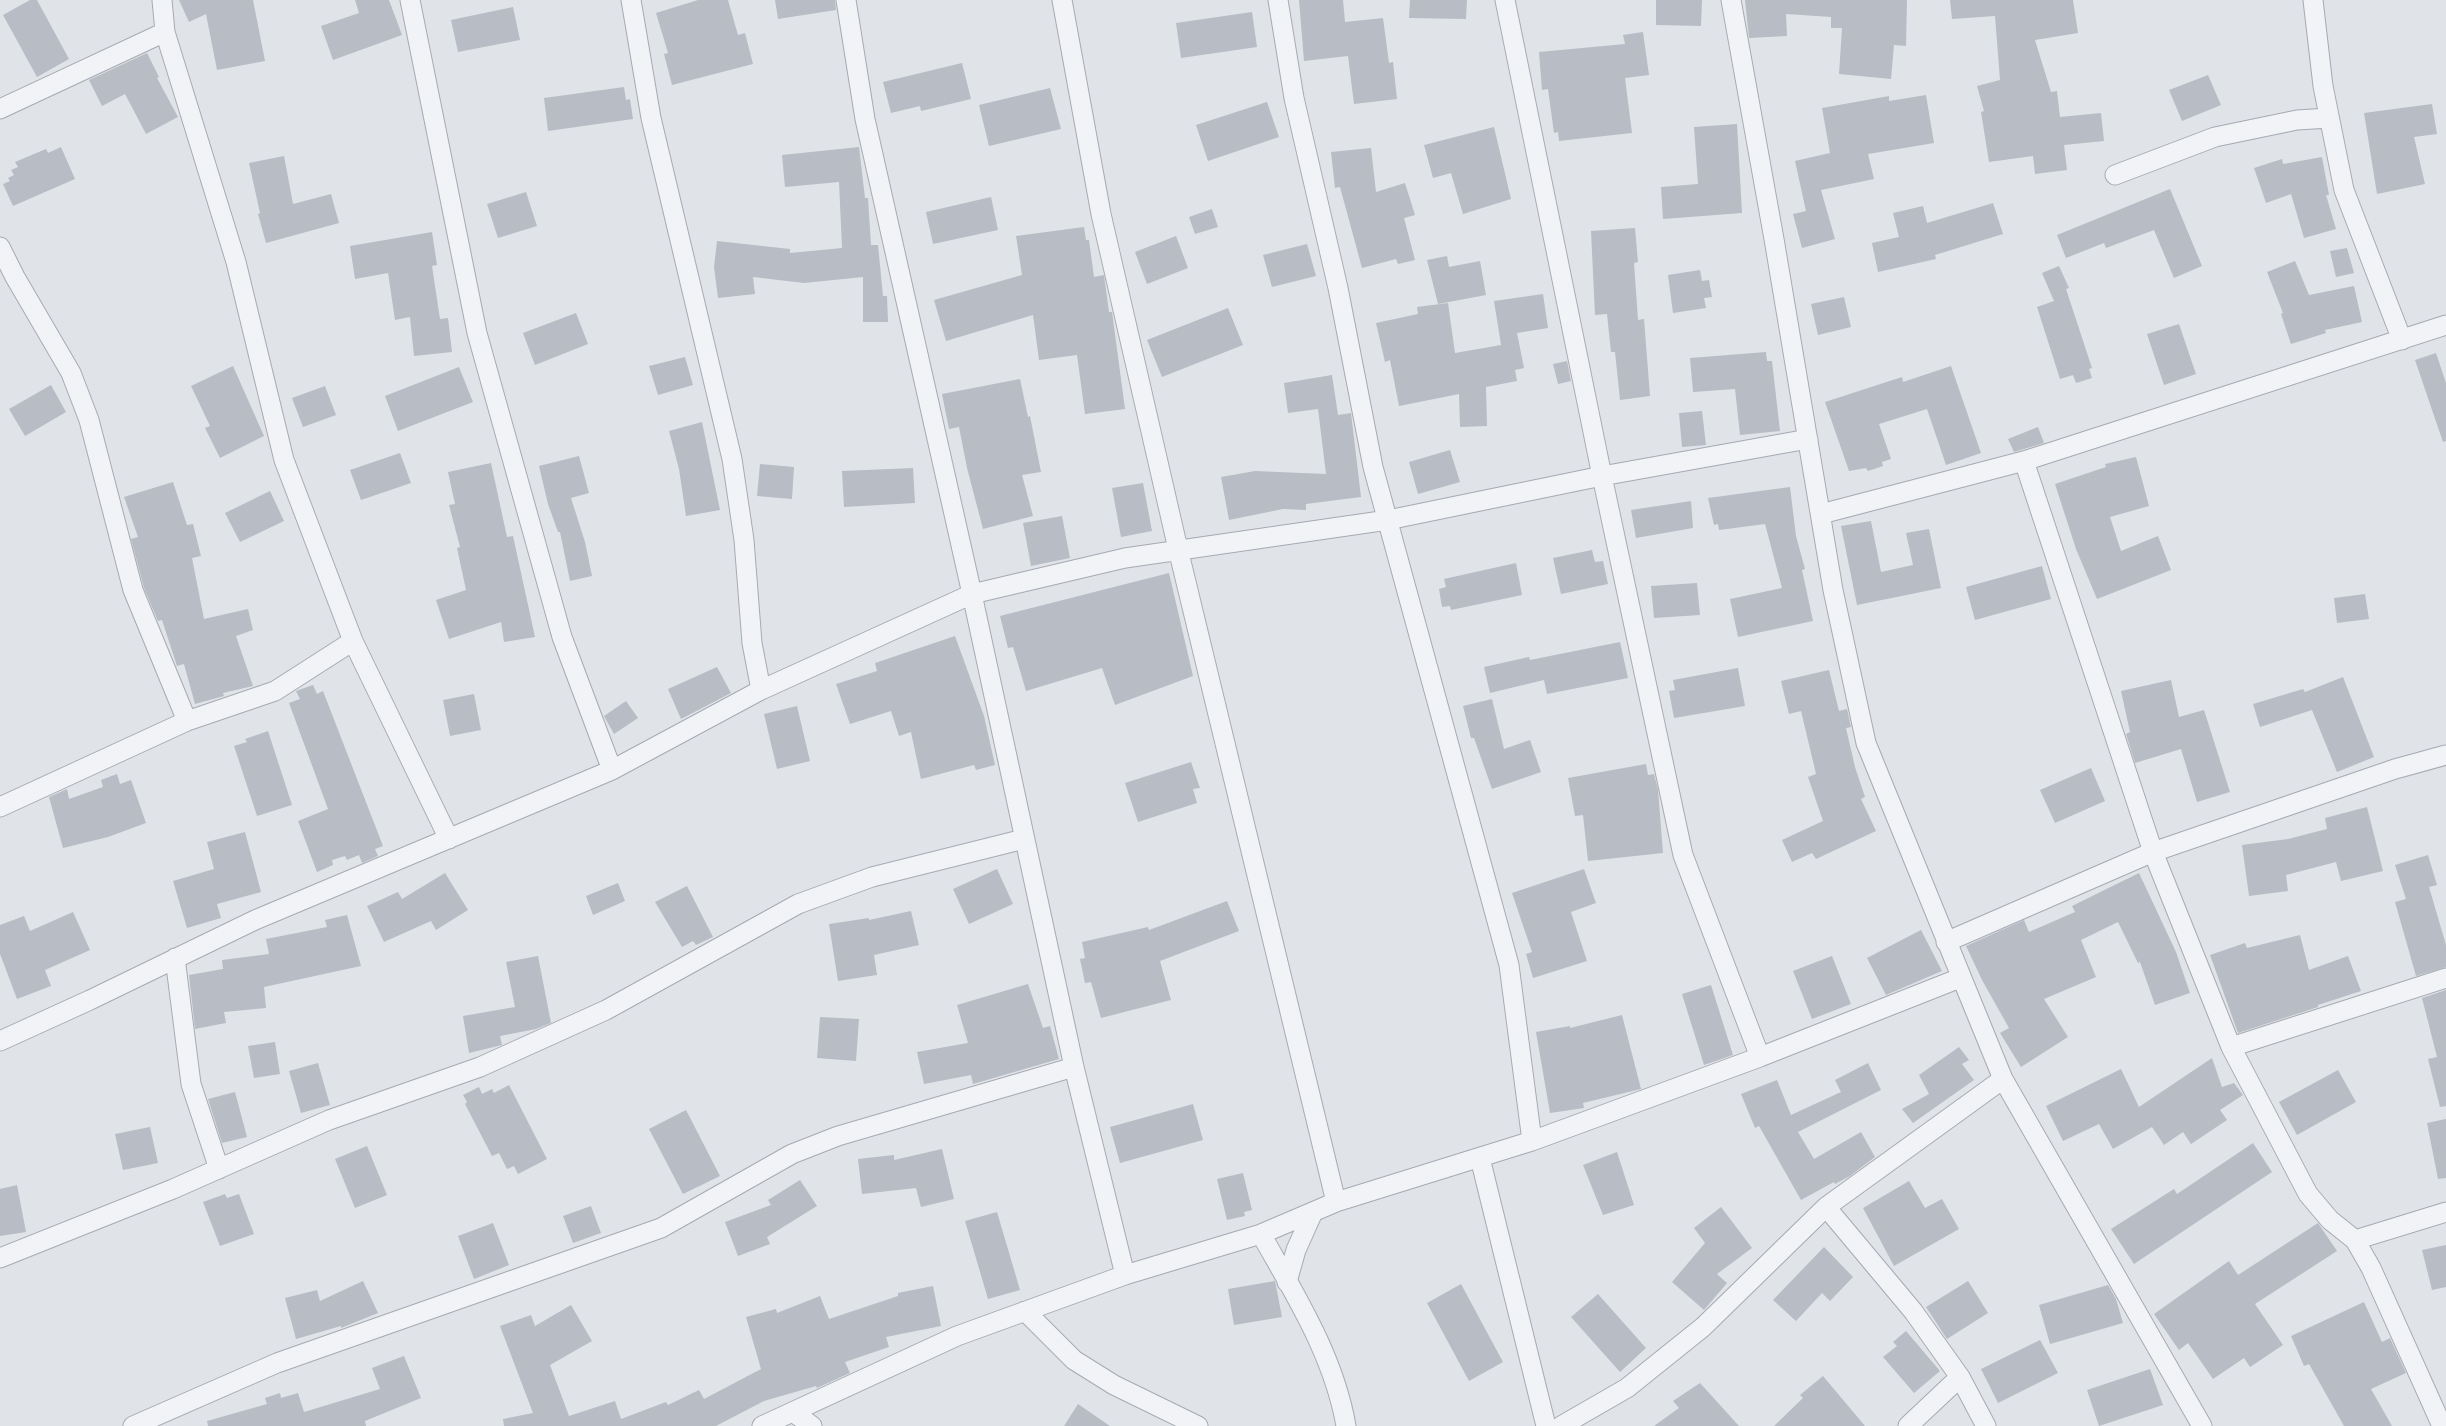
<!DOCTYPE html>
<style>
body{margin:0}
canvas{display:block;background:#e0e3e8}
</style>
<canvas width="2446" height="1426"></canvas>
<script>
const g = document.querySelector('canvas').getContext('2d');
g.lineJoin = 'round';
function paint(path, color) { g.fillStyle = color; g.fill(path, 'evenodd'); }
function trace(path, color, width, dash) { g.strokeStyle = color; g.lineWidth = width; g.lineCap = dash ? 'butt' : 'round'; g.setLineDash(dash || []); g.stroke(path); }
const building = new Path2D(`
 M 30,0 L 37,0 L 69,59 L 37,77 L 3,15 Z
 M 179,0 L 253,0 L 265,61 L 217,70 L 206,14 L 189,22 Z
 M 355,0 L 389,0 L 402,35 L 333,60 L 321,26 L 359,13 Z
 M 698,0 L 728,0 L 738,35 L 745,33 L 753,64 L 672,85 L 664,54 L 668,53 L 656,13 Z
 M 775,0 L 835,0 L 836,10 L 778,19 Z
 M 1299,0 L 1343,0 L 1345,22 L 1383,18 L 1389,63 L 1393,62 L 1397,99 L 1354,104 L 1348,56 L 1304,61 Z
 M 1410,0 L 1467,0 L 1466,19 L 1409,18 Z
 M 1656,0 L 1702,0 L 1701,26 L 1656,25 Z
 M 1745,0 L 1907,0 L 1906,46 L 1894,45 L 1891,79 L 1839,74 L 1842,28 L 1831,28 L 1831,17 L 1786,14 L 1787,36 L 1749,38 Z
 M 1950,0 L 2073,0 L 2078,33 L 2035,40 L 2051,92 L 2057,91 L 2060,117 L 2101,113 L 2104,141 L 2064,145 L 2067,170 L 2035,174 L 2033,156 L 1989,162 L 1981,112 L 1984,111 L 1977,86 L 2000,80 L 1995,16 L 1952,19 Z
 M 513,7 L 520,40 L 458,52 L 451,20 Z
 M 1252,12 L 1257,47 L 1181,58 L 1176,23 Z
 M 1643,32 L 1649,75 L 1625,78 L 1632,133 L 1559,141 L 1558,132 L 1554,133 L 1548,89 L 1542,90 L 1539,52 L 1625,44 L 1623,35 Z
 M 147,53 L 159,77 L 157,78 L 178,117 L 146,134 L 125,94 L 102,106 L 89,80 Z
 M 962,63 L 971,99 L 921,111 L 920,106 L 891,113 L 883,82 Z
 M 2208,75 L 2221,105 L 2182,121 L 2169,90 Z
 M 624,87 L 626,100 L 630,99 L 633,119 L 548,131 L 544,98 Z
 M 1050,88 L 1061,129 L 989,146 L 979,105 Z
 M 1926,95 L 1934,143 L 1868,154 L 1874,179 L 1821,190 L 1835,239 L 1802,248 L 1793,214 L 1806,211 L 1795,161 L 1830,153 L 1822,108 L 1889,96 L 1889,101 Z
 M 1267,102 L 1279,137 L 1208,161 L 1196,125 Z
 M 2432,104 L 2437,134 L 2414,137 L 2425,184 L 2377,194 L 2364,113 Z
 M 1737,124 L 1742,213 L 1663,219 L 1661,187 L 1698,184 L 1694,127 Z
 M 1494,127 L 1511,199 L 1463,214 L 1451,173 L 1433,178 L 1424,145 Z
 M 61,147 L 75,179 L 13,206 L 3,184 L 10,181 L 8,178 L 14,175 L 11,170 L 18,167 L 15,162 L 46,149 L 48,153 Z
 M 859,147 L 865,198 L 868,198 L 871,245 L 878,245 L 883,296 L 887,296 L 888,322 L 863,322 L 863,277 L 804,283 L 753,277 L 755,294 L 718,298 L 714,267 L 717,241 L 790,249 L 790,253 L 842,248 L 839,182 L 785,187 L 782,155 Z
 M 1371,148 L 1376,192 L 1405,183 L 1415,215 L 1404,218 L 1415,260 L 1398,264 L 1396,259 L 1362,268 L 1340,187 L 1335,188 L 1331,152 Z
 M 284,156 L 293,204 L 331,194 L 339,223 L 266,243 L 258,214 L 260,213 L 249,163 Z
 M 2322,157 L 2329,195 L 2326,195 L 2336,229 L 2304,238 L 2291,194 L 2266,203 L 2254,168 L 2282,159 L 2283,164 Z
 M 2170,189 L 2202,266 L 2174,278 L 2154,230 L 2106,248 L 2104,243 L 2066,258 L 2057,235 Z
 M 526,192 L 537,226 L 498,238 L 487,204 Z
 M 991,197 L 998,230 L 933,244 L 926,212 Z
 M 1993,203 L 2003,234 L 1935,255 L 1936,259 L 1878,272 L 1872,243 L 1899,237 L 1893,213 L 1923,206 L 1927,223 Z
 M 1212,209 L 1218,227 L 1195,234 L 1189,217 Z
 M 1084,227 L 1086,240 L 1089,240 L 1094,277 L 1104,275 L 1109,312 L 1112,312 L 1125,409 L 1085,414 L 1077,355 L 1039,360 L 1033,315 L 946,341 L 934,300 L 1022,275 L 1016,236 Z
 M 1635,228 L 1638,262 L 1634,263 L 1638,320 L 1644,319 L 1650,396 L 1620,400 L 1615,352 L 1611,352 L 1607,314 L 1595,315 L 1591,231 Z
 M 432,232 L 437,265 L 432,266 L 440,319 L 448,318 L 452,352 L 414,356 L 410,317 L 395,320 L 388,273 L 355,279 L 350,246 Z
 M 1176,236 L 1188,268 L 1147,284 L 1135,252 Z
 M 1307,244 L 1316,276 L 1272,287 L 1263,255 Z
 M 2347,248 L 2354,273 L 2336,277 L 2330,251 Z
 M 1447,256 L 1449,267 L 1480,261 L 1486,295 L 1438,304 L 1427,260 Z
 M 2295,261 L 2309,295 L 2354,286 L 2362,322 L 2325,330 L 2326,333 L 2291,344 L 2281,314 L 2283,313 L 2267,272 Z
 M 2059,266 L 2069,288 L 2066,289 L 2092,368 L 2089,369 L 2092,378 L 2076,383 L 2073,375 L 2060,379 L 2037,307 L 2054,301 L 2042,273 Z
 M 1700,270 L 1702,281 L 1709,280 L 1712,297 L 1704,298 L 1706,308 L 1673,313 L 1668,275 Z
 M 1543,294 L 1548,328 L 1517,333 L 1524,368 L 1515,370 L 1517,381 L 1486,387 L 1487,426 L 1460,427 L 1459,394 L 1399,406 L 1390,360 L 1385,362 L 1376,323 L 1418,314 L 1417,307 L 1448,303 L 1455,353 L 1501,345 L 1494,301 Z
 M 1844,297 L 1851,327 L 1818,335 L 1811,304 Z
 M 1228,308 L 1243,345 L 1162,377 L 1147,340 Z
 M 576,313 L 588,344 L 535,365 L 523,333 Z
 M 2179,324 L 2196,374 L 2164,385 L 2147,334 Z
 M 1766,352 L 1767,361 L 1772,361 L 1780,431 L 1740,435 L 1735,389 L 1693,392 L 1690,358 Z
 M 2436,353 L 2446,383 L 2446,441 L 2443,442 L 2415,360 Z
 M 685,357 L 693,385 L 658,395 L 649,366 Z
 M 1567,361 L 1571,381 L 1558,384 L 1553,364 Z
 M 233,366 L 264,436 L 220,458 L 205,428 L 210,426 L 191,386 Z
 M 1951,366 L 1981,453 L 1946,465 L 1927,409 L 1879,424 L 1891,459 L 1882,462 L 1883,466 L 1868,471 L 1866,468 L 1849,471 L 1825,402 L 1902,377 L 1903,382 Z
 M 459,367 L 473,402 L 398,431 L 385,396 Z
 M 1332,375 L 1338,415 L 1351,413 L 1361,497 L 1306,504 L 1306,510 L 1283,509 L 1229,520 L 1221,477 L 1255,471 L 1326,474 L 1318,409 L 1288,413 L 1284,383 Z
 M 1020,379 L 1028,417 L 1030,416 L 1041,472 L 1022,475 L 1033,516 L 983,529 L 967,468 L 959,427 L 949,429 L 942,394 Z
 M 51,385 L 66,412 L 25,436 L 9,409 Z
 M 325,386 L 336,415 L 303,427 L 292,398 Z
 M 1702,411 L 1706,445 L 1682,447 L 1679,413 Z
 M 702,422 L 720,510 L 686,516 L 679,469 L 669,431 Z
 M 2038,427 L 2044,443 L 2014,452 L 2008,439 Z
 M 1450,450 L 1460,482 L 1418,494 L 1409,462 Z
 M 400,453 L 411,483 L 361,500 L 350,470 Z
 M 579,456 L 589,493 L 571,498 L 585,542 L 592,576 L 570,581 L 560,532 L 558,532 L 548,504 L 539,466 Z
 M 2136,457 L 2149,506 L 2110,517 L 2121,551 L 2158,536 L 2171,570 L 2097,599 L 2076,549 L 2055,484 L 2106,467 L 2105,464 Z
 M 491,463 L 507,537 L 513,536 L 535,637 L 504,642 L 501,622 L 449,639 L 436,600 L 466,590 L 457,548 L 460,547 L 449,505 L 455,504 L 448,472 Z
 M 760,464 L 794,467 L 792,499 L 757,496 Z
 M 913,468 L 915,503 L 844,507 L 842,471 Z
 M 173,482 L 187,525 L 193,524 L 201,556 L 192,558 L 204,619 L 248,609 L 253,630 L 236,636 L 253,686 L 223,693 L 224,696 L 195,704 L 184,664 L 177,666 L 162,620 L 158,621 L 144,588 L 131,539 L 138,537 L 124,497 Z
 M 1143,483 L 1152,531 L 1121,537 L 1112,488 Z
 M 1790,487 L 1796,536 L 1805,569 L 1802,570 L 1813,621 L 1738,637 L 1730,599 L 1782,588 L 1765,524 L 1719,530 L 1718,524 L 1714,525 L 1708,498 Z
 M 270,491 L 284,521 L 240,542 L 225,513 Z
 M 1691,501 L 1693,528 L 1636,538 L 1631,510 Z
 M 1062,516 L 1070,558 L 1031,566 L 1023,523 Z
 M 1871,521 L 1881,572 L 1913,565 L 1906,533 L 1929,529 L 1941,588 L 1857,605 L 1841,526 Z
 M 1592,550 L 1595,562 L 1603,561 L 1608,584 L 1561,594 L 1553,558 Z
 M 1516,563 L 1522,595 L 1451,610 L 1450,606 L 1442,607 L 1439,589 L 1446,587 L 1444,579 Z
 M 2042,566 L 2051,599 L 1975,620 L 1966,587 Z
 M 1169,573 L 1193,676 L 1115,705 L 1102,668 L 1026,691 L 1013,647 L 1008,648 L 1000,616 Z
 M 1697,583 L 1700,615 L 1654,618 L 1651,586 Z
 M 2365,594 L 2369,619 L 2337,623 L 2334,598 Z
 M 955,636 L 984,716 L 995,765 L 976,770 L 974,765 L 921,779 L 911,732 L 899,736 L 891,711 L 850,724 L 836,684 L 877,671 L 875,663 Z
 M 1620,642 L 1628,678 L 1547,694 L 1544,680 L 1490,693 L 1484,667 L 1529,657 L 1530,660 Z
 M 717,667 L 731,693 L 681,719 L 668,689 Z
 M 1738,668 L 1745,706 L 1674,718 L 1669,691 L 1675,690 L 1673,680 Z
 M 1829,670 L 1839,711 L 1847,709 L 1851,727 L 1846,728 L 1855,767 L 1865,797 L 1861,799 L 1876,831 L 1816,859 L 1812,853 L 1792,862 L 1782,840 L 1823,821 L 1808,777 L 1816,774 L 1801,711 L 1789,714 L 1781,681 Z
 M 2343,677 L 2374,757 L 2337,772 L 2312,710 L 2260,727 L 2253,704 L 2303,689 L 2305,692 Z
 M 2171,680 L 2179,717 L 2204,710 L 2230,792 L 2197,802 L 2181,749 L 2135,763 L 2126,734 L 2130,732 L 2121,691 Z
 M 313,685 L 317,694 L 323,691 L 383,846 L 375,849 L 378,856 L 362,863 L 359,855 L 347,860 L 345,856 L 332,860 L 333,865 L 317,872 L 298,821 L 328,809 L 289,703 L 300,699 L 296,691 Z
 M 474,694 L 481,730 L 450,736 L 443,700 Z
 M 1492,699 L 1504,749 L 1530,740 L 1541,772 L 1492,789 L 1474,738 L 1471,738 L 1463,706 Z
 M 626,701 L 638,718 L 614,734 L 604,716 Z
 M 797,706 L 810,761 L 777,769 L 764,714 Z
 M 268,731 L 292,805 L 257,816 L 234,746 L 247,742 L 245,739 Z
 M 1191,762 L 1200,788 L 1193,789 L 1197,803 L 1138,822 L 1125,783 Z
 M 1646,764 L 1648,775 L 1654,774 L 1658,790 L 1663,853 L 1588,861 L 1583,815 L 1575,816 L 1568,778 Z
 M 2091,768 L 2105,801 L 2055,823 L 2040,790 Z
 M 117,774 L 120,784 L 131,780 L 146,823 L 108,837 L 63,848 L 49,797 L 67,789 L 69,799 L 103,787 L 101,780 Z
 M 2367,807 L 2383,871 L 2341,881 L 2336,862 L 2286,875 L 2288,891 L 2249,896 L 2242,845 L 2288,839 L 2327,829 L 2325,818 Z
 M 245,832 L 261,892 L 217,904 L 221,918 L 187,928 L 173,881 L 214,869 L 207,842 Z
 M 2428,855 L 2437,885 L 2429,887 L 2446,945 L 2446,967 L 2416,976 L 2395,902 L 2406,899 L 2395,865 Z
 M 997,869 L 1013,904 L 969,924 L 953,889 Z
 M 1584,869 L 1596,903 L 1571,912 L 1587,961 L 1533,978 L 1526,954 L 1532,952 L 1512,893 Z
 M 445,873 L 468,910 L 436,930 L 431,921 L 384,942 L 367,906 L 398,892 L 402,899 Z
 M 2139,873 L 2176,952 L 2190,993 L 2155,1005 L 2140,962 L 2138,963 L 2118,922 L 2081,940 L 2096,977 L 2044,999 L 2068,1037 L 2021,1067 L 2000,1033 L 2009,1028 L 1982,980 L 1966,946 L 2024,920 L 2029,932 L 2075,912 L 2072,906 Z
 M 618,883 L 625,901 L 593,915 L 586,896 Z
 M 687,886 L 713,937 L 696,945 L 693,941 L 682,947 L 655,902 Z
 M 1227,901 L 1239,931 L 1160,961 L 1171,1000 L 1101,1018 L 1091,982 L 1085,983 L 1080,959 L 1085,958 L 1082,942 L 1148,927 L 1149,930 Z
 M 911,911 L 919,945 L 874,955 L 877,975 L 838,981 L 829,924 L 869,918 L 869,920 Z
 M 73,912 L 90,950 L 45,970 L 51,986 L 17,999 L 0,954 L 0,925 L 24,916 L 30,931 Z
 M 347,915 L 361,966 L 264,987 L 266,1008 L 224,1012 L 226,1023 L 195,1029 L 189,975 L 223,969 L 222,960 L 269,954 L 266,939 L 327,927 L 325,920 Z
 M 1921,930 L 1942,971 L 1886,995 L 1867,958 Z
 M 2300,935 L 2309,970 L 2348,956 L 2361,991 L 2318,1005 L 2318,1007 L 2238,1033 L 2210,955 L 2245,943 L 2247,948 Z
 M 538,956 L 551,1023 L 536,1029 L 500,1036 L 502,1045 L 469,1053 L 463,1016 L 515,1007 L 506,962 Z
 M 1832,956 L 1851,1004 L 1812,1019 L 1793,971 Z
 M 1028,984 L 1043,1028 L 1050,1026 L 1059,1059 L 973,1084 L 971,1075 L 924,1084 L 917,1052 L 968,1043 L 957,1005 Z
 M 1711,985 L 1733,1055 L 1704,1065 L 1682,994 Z
 M 2446,990 L 2446,1106 L 2440,1107 L 2428,1059 L 2437,1057 L 2422,998 Z
 M 1622,1015 L 1641,1089 L 1583,1103 L 1584,1108 L 1550,1113 L 1536,1032 L 1570,1026 L 1570,1028 Z
 M 820,1017 L 859,1019 L 856,1061 L 817,1058 Z
 M 275,1042 L 280,1074 L 254,1078 L 248,1046 Z
 M 1959,1047 L 1969,1060 L 1962,1064 L 1974,1080 L 1913,1123 L 1902,1109 L 1929,1094 L 1919,1075 Z
 M 2212,1058 L 2222,1087 L 2234,1083 L 2243,1095 L 2220,1110 L 2227,1120 L 2191,1144 L 2183,1132 L 2164,1145 L 2152,1127 L 2113,1149 L 2099,1124 L 2063,1141 L 2046,1106 L 2121,1069 L 2139,1107 Z
 M 318,1063 L 330,1105 L 301,1113 L 289,1071 Z
 M 1868,1063 L 1881,1090 L 1798,1132 L 1814,1159 L 1861,1132 L 1875,1157 L 1850,1176 L 1835,1184 L 1834,1182 L 1801,1200 L 1759,1126 L 1755,1128 L 1741,1094 L 1777,1080 L 1791,1115 L 1841,1092 L 1835,1080 Z
 M 2338,1070 L 2356,1102 L 2297,1135 L 2279,1102 Z
 M 509,1085 L 547,1159 L 518,1174 L 514,1166 L 507,1169 L 499,1153 L 492,1156 L 465,1104 L 467,1102 L 463,1095 L 479,1087 L 482,1094 L 492,1089 L 494,1093 Z
 M 235,1092 L 247,1137 L 222,1143 L 208,1099 Z
 M 1193,1104 L 1203,1140 L 1120,1163 L 1110,1127 Z
 M 686,1110 L 720,1176 L 683,1194 L 649,1129 Z
 M 2446,1119 L 2446,1178 L 2438,1179 L 2427,1123 Z
 M 150,1127 L 158,1163 L 123,1170 L 115,1134 Z
 M 2253,1143 L 2272,1172 L 2134,1264 L 2111,1229 L 2174,1189 L 2177,1194 Z
 M 367,1146 L 387,1195 L 355,1208 L 335,1159 Z
 M 942,1149 L 954,1199 L 921,1207 L 916,1188 L 862,1194 L 858,1159 L 894,1155 L 894,1160 Z
 M 1617,1152 L 1634,1205 L 1603,1215 L 1583,1165 Z
 M 1243,1173 L 1252,1210 L 1244,1212 L 1245,1216 L 1227,1220 L 1217,1179 Z
 M 800,1180 L 817,1206 L 767,1237 L 770,1244 L 738,1256 L 725,1222 L 771,1205 L 768,1200 Z
 M 1909,1181 L 1925,1208 L 1942,1199 L 1959,1229 L 1894,1266 L 1863,1208 Z
 M 17,1185 L 26,1232 L 0,1236 L 0,1189 Z
 M 225,1194 L 227,1198 L 239,1194 L 254,1234 L 220,1246 L 203,1202 Z
 M 591,1206 L 601,1233 L 573,1243 L 563,1216 Z
 M 1721,1207 L 1752,1248 L 1717,1274 L 1727,1283 L 1704,1310 L 1672,1282 L 1705,1243 L 1694,1228 Z
 M 997,1212 L 1020,1290 L 988,1299 L 965,1221 Z
 M 493,1223 L 509,1265 L 474,1279 L 458,1236 Z
 M 2318,1223 L 2337,1251 L 2255,1304 L 2283,1345 L 2250,1367 L 2244,1358 L 2213,1379 L 2188,1343 L 2179,1350 L 2154,1314 L 2229,1261 L 2238,1275 Z
 M 2446,1245 L 2446,1287 L 2432,1290 L 2422,1250 Z
 M 1824,1247 L 1853,1277 L 1830,1301 L 1822,1293 L 1796,1321 L 1773,1300 Z
 M 363,1281 L 378,1313 L 341,1328 L 341,1326 L 296,1339 L 285,1298 L 317,1290 L 320,1301 Z
 M 1275,1281 L 1282,1317 L 1234,1325 L 1228,1289 Z
 M 1968,1281 L 1988,1313 L 1947,1339 L 1926,1307 Z
 M 1461,1284 L 1503,1362 L 1469,1381 L 1427,1303 Z
 M 2108,1285 L 2116,1299 L 2123,1323 L 2050,1344 L 2039,1305 Z
 M 933,1286 L 941,1326 L 886,1337 L 889,1347 L 845,1362 L 850,1373 L 817,1388 L 816,1386 L 764,1401 L 716,1426 L 504,1426 L 503,1419 L 533,1413 L 500,1326 L 531,1315 L 535,1326 L 571,1305 L 592,1341 L 550,1365 L 569,1416 L 615,1401 L 621,1419 L 666,1402 L 668,1405 L 699,1390 L 704,1399 L 761,1369 L 746,1317 L 776,1309 L 777,1313 L 820,1296 L 829,1319 L 898,1296 L 898,1293 Z
 M 1598,1294 L 1646,1348 L 1620,1372 L 1571,1317 Z
 M 2364,1302 L 2382,1342 L 2390,1338 L 2406,1373 L 2371,1389 L 2392,1426 L 2344,1426 L 2309,1364 L 2304,1366 L 2291,1336 Z
 M 1906,1331 L 1940,1371 L 1914,1393 L 1883,1357 L 1897,1346 L 1893,1342 Z
 M 2040,1340 L 2058,1373 L 1998,1403 L 1981,1369 Z
 M 404,1356 L 421,1398 L 365,1421 L 366,1426 L 208,1426 L 207,1421 L 267,1404 L 265,1398 L 280,1393 L 281,1398 L 298,1393 L 304,1412 L 380,1389 L 372,1368 Z
 M 2150,1369 L 2163,1405 L 2099,1426 L 2087,1390 Z
 M 1823,1376 L 1865,1426 L 1774,1426 L 1803,1398 L 1800,1395 Z
 M 1700,1383 L 1739,1426 L 1654,1426 L 1679,1408 L 1673,1401 Z
 M 1078,1404 L 1110,1426 L 1064,1426 Z`);
const street = new Path2D(`
 M 162,0 L 165,32 L 236,262 L 284,460 L 353,641 L 449,839
 M 410,0 L 477,333 L 562,637 L 612,770
 M 631,0 L 651,118 L 732,459 L 744,540 L 752,643 L 761,690
 M 846,0 L 865,119 L 972,594 L 1074,1067 L 1125,1275
 M 1062,0 L 1101,214 L 1178,549 L 1336,1202
 M 1278,0 L 1294,98 L 1338,288 L 1373,467 L 1509,965 L 1532,1141
 M 1505,0 L 1602,476 L 1683,855 L 1760,1057
 M 1731,0 L 1774,239 L 1833,590 L 1866,743 L 2003,1079 L 2202,1426
 M 2313,0 L 2323,86 L 2344,190 L 2402,340
 M 0,109 L 165,32
 M 2115,175 L 2215,137 L 2297,120 L 2329,118
 M 0,247 L 15,277 L 71,373 L 89,420 L 133,590 L 187,721
 M 2024,461 L 2153,852 L 2231,1047 L 2308,1194 L 2330,1220 L 2355,1240 L 2371,1268 L 2442,1426
 M 1821,514 L 2024,461 L 2446,325
 M 0,807 L 187,721 L 275,691 L 353,641
 M 1946,942 L 2153,852 L 2395,769 L 2446,755
 M 175,958 L 191,1084 L 219,1169
 M 0,1041 L 90,1000 L 255,920 L 612,770 L 761,690 L 972,594 L 1125,558 L 1388,520 L 1602,476 L 1808,439
 M 2231,1047 L 2446,978
 M 1480,1158 L 1546,1426
 M 1826,1207 L 1913,1311 L 1960,1377 L 1986,1426
 M 1261,1234 C 1295,1295 1334,1356 1346,1426
 M 2355,1240 L 2446,1212
 M 0,1258 L 173,1189 L 329,1120 L 480,1067 L 606,1010 L 798,904 L 872,877 L 1024,839
 M 1287,1282 L 1296,1250 L 1313,1212
 M 1025,1311 L 1074,1360 L 1114,1385 L 1198,1426
 M 793,1412 L 812,1426
 M 133,1426 L 277,1363 L 661,1228 L 792,1154 L 838,1136 L 1074,1067
 M 762,1426 L 957,1336 L 1125,1275 L 1261,1234 L 1336,1202 L 1532,1141 L 1760,1057 L 1960,978
 M 1561,1426 L 1627,1388 L 1703,1327 L 1826,1207 L 2003,1079
 M 1908,1426 L 1960,1377`);
paint(building, '#b8bcc4');
trace(street, '#a6aab2', 21);
trace(street, '#f2f3f6', 19);
</script>
